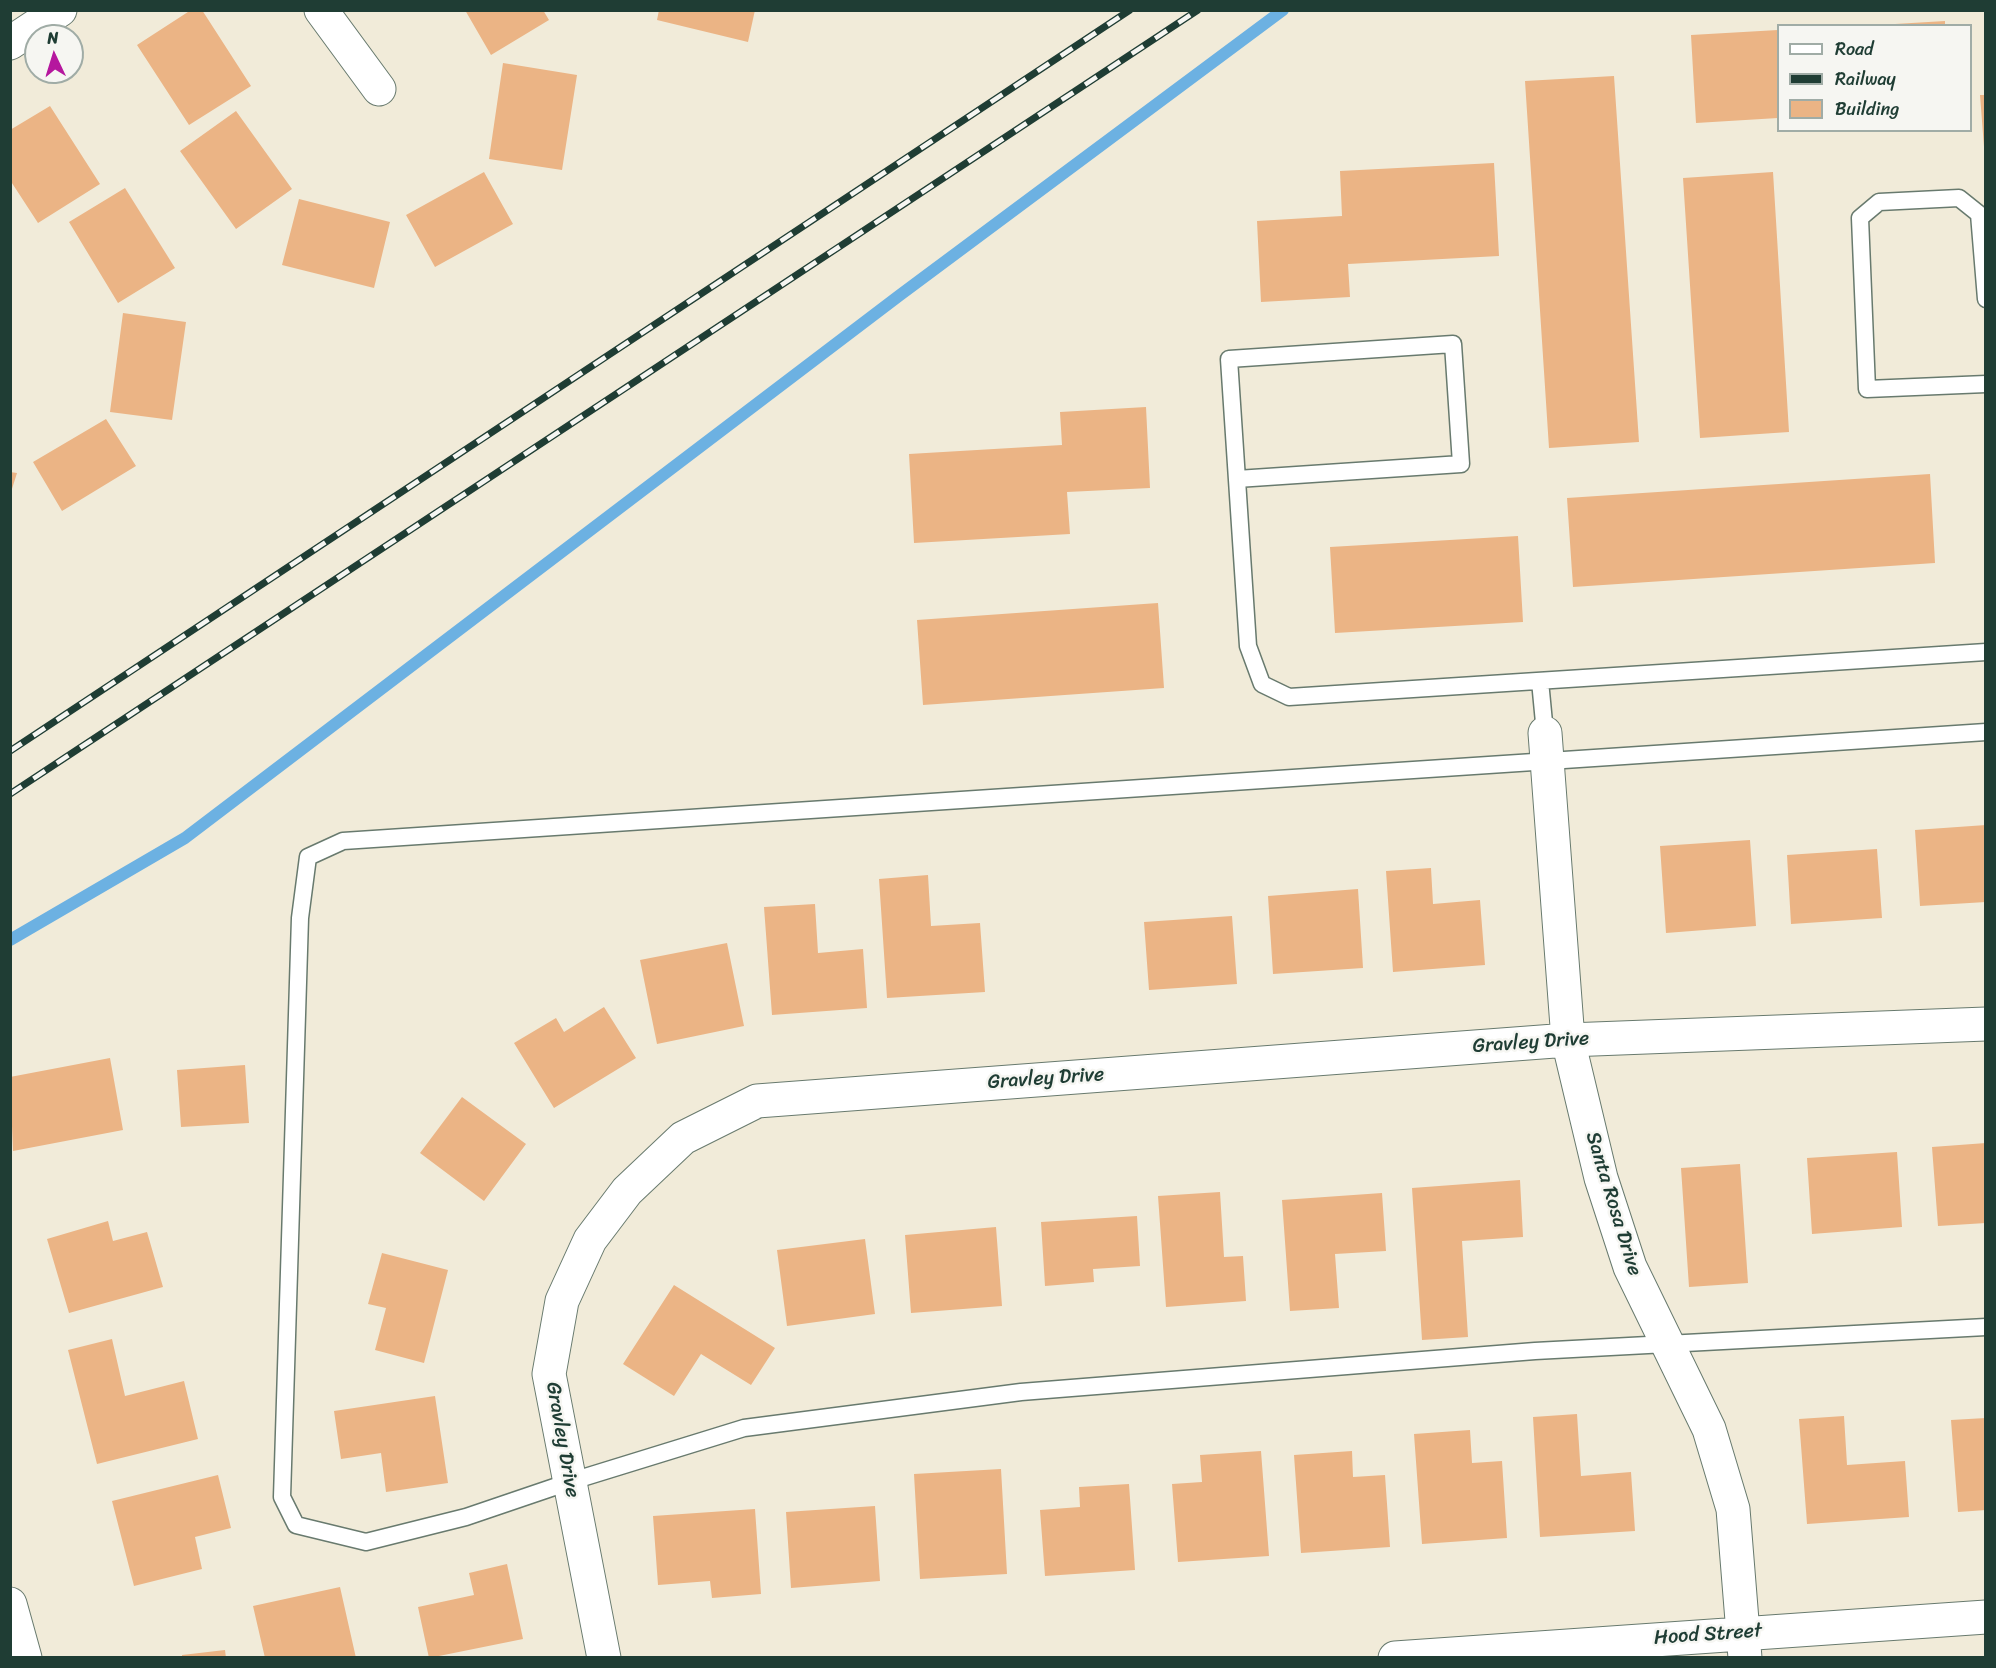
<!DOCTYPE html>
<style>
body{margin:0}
#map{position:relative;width:1996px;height:1668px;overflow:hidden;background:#f1ebd9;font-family:Sriracha,sans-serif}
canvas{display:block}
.frame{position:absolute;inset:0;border:12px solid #1f3d34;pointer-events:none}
.legend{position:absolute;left:1777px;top:24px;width:195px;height:108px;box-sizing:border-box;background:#f6f6f2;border:2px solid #a0aca6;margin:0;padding:8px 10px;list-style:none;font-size:18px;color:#1f3d34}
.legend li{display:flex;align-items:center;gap:12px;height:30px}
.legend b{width:30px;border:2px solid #a0aca6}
.north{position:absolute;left:24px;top:24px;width:60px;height:60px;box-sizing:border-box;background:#f6f6f2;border:2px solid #a0aca6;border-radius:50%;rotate:356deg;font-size:16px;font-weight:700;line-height:24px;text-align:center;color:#1f3d34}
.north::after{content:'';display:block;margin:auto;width:21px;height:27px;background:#b5179e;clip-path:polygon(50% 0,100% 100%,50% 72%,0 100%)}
</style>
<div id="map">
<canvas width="1996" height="1668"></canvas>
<div class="frame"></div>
<ul class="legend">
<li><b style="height:8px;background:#fff"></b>Road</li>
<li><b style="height:8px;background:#1f3d34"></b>Railway</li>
<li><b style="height:16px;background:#ebb485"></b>Building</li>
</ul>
<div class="north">N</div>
</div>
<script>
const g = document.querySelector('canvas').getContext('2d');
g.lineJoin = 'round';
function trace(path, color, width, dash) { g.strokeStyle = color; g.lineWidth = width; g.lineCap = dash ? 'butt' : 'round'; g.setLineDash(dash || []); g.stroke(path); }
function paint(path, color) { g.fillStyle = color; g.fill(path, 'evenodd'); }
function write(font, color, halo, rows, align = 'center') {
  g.font = font + ' Sriracha,sans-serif'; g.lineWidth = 5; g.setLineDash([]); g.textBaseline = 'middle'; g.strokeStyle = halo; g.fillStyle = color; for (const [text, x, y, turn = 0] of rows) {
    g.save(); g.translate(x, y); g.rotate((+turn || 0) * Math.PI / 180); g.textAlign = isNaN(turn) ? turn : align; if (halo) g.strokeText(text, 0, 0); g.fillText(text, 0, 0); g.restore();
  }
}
const stream = new Path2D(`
 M 10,940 L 185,838 L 900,295 L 1283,10`);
const building = new Path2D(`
 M 191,10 L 202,10 L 251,86 L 189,125 L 137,45 Z
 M 465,10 L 543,10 L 549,20 L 491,55 Z
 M 659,10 L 755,10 L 748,42 L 657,20 Z
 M 1945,21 L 1945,26 L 1895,26 L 1895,24 Z
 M 1778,30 L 1778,118 L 1696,123 L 1691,35 Z
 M 503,63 L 577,75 L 562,170 L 489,159 Z
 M 1614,76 L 1639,442 L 1549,448 L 1525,81 Z
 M 1980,95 L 1986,95 L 1986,147 L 1984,147 Z
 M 50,106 L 100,184 L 38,223 L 10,180 L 10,130 Z
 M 236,111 L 292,189 L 236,229 L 180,151 Z
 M 1494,163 L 1499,256 L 1348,264 L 1350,297 L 1261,302 L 1257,221 L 1342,216 L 1340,171 Z
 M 484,172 L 513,224 L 435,267 L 406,215 Z
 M 1773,172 L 1789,432 L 1700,438 L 1683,178 Z
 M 125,188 L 175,268 L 118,303 L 69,222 Z
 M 299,199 L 390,222 L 374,288 L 282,265 Z
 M 123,313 L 186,322 L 172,420 L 110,412 Z
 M 1146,407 L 1150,488 L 1067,492 L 1070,534 L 914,543 L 909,454 L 1062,445 L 1060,412 Z
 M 106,419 L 136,466 L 62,511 L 33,462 Z
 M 10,472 L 17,473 L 11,492 L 10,492 Z
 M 1930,474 L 1935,563 L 1573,587 L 1567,498 Z
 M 1518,536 L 1523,622 L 1335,633 L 1330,547 Z
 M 1158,603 L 1164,688 L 923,705 L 917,620 Z
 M 1986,825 L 1986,902 L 1920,906 L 1915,830 Z
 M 1750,840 L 1756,926 L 1666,933 L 1660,846 Z
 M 1877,849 L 1882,918 L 1791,924 L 1787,855 Z
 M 1431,868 L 1433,904 L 1480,900 L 1485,965 L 1393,972 L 1386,871 Z
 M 928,875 L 931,926 L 980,923 L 985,992 L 887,998 L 879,879 Z
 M 1358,889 L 1363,968 L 1273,974 L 1268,896 Z
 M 815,904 L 818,953 L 863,949 L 867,1008 L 772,1015 L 764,907 Z
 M 1232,916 L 1237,984 L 1149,990 L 1144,922 Z
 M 727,943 L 744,1026 L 657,1044 L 640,960 Z
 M 604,1007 L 636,1058 L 554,1108 L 514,1043 L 556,1018 L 564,1032 Z
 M 110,1058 L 123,1130 L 13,1151 L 10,1077 Z
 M 245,1065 L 249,1123 L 181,1127 L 177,1070 Z
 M 462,1097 L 526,1144 L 484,1201 L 420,1153 Z
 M 1986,1143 L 1986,1223 L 1938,1226 L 1932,1147 Z
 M 1897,1152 L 1902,1227 L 1812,1234 L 1807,1158 Z
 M 1740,1164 L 1748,1283 L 1689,1287 L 1681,1168 Z
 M 1520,1180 L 1523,1237 L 1462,1241 L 1468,1337 L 1422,1340 L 1412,1188 Z
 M 1220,1192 L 1224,1257 L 1243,1256 L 1246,1301 L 1166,1307 L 1158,1196 Z
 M 1382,1193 L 1386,1251 L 1335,1254 L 1339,1308 L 1290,1311 L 1282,1200 Z
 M 1137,1216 L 1140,1266 L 1093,1269 L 1094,1282 L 1045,1286 L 1041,1222 Z
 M 108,1221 L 113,1241 L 147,1232 L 163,1287 L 69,1313 L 47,1239 Z
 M 996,1227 L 1002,1306 L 911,1313 L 905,1235 Z
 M 865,1239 L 875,1314 L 787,1326 L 777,1250 Z
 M 382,1253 L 448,1270 L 424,1363 L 375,1350 L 386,1308 L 368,1304 Z
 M 674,1285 L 775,1348 L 751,1385 L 701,1354 L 674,1396 L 623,1364 Z
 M 112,1339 L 125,1396 L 184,1381 L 198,1439 L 97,1464 L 68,1350 Z
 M 435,1396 L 448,1483 L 386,1492 L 381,1453 L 341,1459 L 334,1411 Z
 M 1577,1414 L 1581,1476 L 1631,1472 L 1635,1531 L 1540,1537 L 1533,1417 Z
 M 1844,1416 L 1847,1465 L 1905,1461 L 1909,1517 L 1807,1524 L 1799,1419 Z
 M 1986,1418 L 1986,1510 L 1958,1512 L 1951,1420 Z
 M 1470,1430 L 1472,1463 L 1502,1461 L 1507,1538 L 1422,1544 L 1414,1434 Z
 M 1261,1451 L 1269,1556 L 1178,1562 L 1172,1484 L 1202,1482 L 1200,1455 Z
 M 1352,1451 L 1353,1477 L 1385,1475 L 1390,1547 L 1301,1553 L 1294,1455 Z
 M 1001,1469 L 1007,1574 L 920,1579 L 914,1474 Z
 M 218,1475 L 231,1528 L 195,1537 L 202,1569 L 134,1586 L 112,1501 Z
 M 1129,1484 L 1135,1570 L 1045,1576 L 1040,1510 L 1080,1507 L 1079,1487 Z
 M 875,1506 L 880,1581 L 791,1588 L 786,1512 Z
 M 755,1509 L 761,1594 L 712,1598 L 710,1581 L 658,1585 L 653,1516 Z
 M 507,1564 L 523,1639 L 429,1658 L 418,1607 L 474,1595 L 469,1573 Z
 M 340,1587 L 356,1658 L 265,1658 L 253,1606 Z
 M 225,1650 L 226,1658 L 182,1658 L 182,1655 Z`);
const lane = new Path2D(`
 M 1986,299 L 1979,214 L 1959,198 L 1879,202 L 1860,218 L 1867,389 L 1986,384
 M 1237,479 L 1461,464 L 1453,344 L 1229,359 L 1248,646 L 1262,684 L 1289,697 L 1986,652
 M 1540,681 L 1545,733
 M 1986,732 L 343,841 L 308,857 L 300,918 L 282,1497 L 296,1525 L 366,1542 L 466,1517 L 569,1482 L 744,1428 L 1021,1392 L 1535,1351 L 1986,1327`);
const street = new Path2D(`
 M 321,10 L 379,89
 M 10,43 L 60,10
 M 1545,733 L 1568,1040 L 1601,1178 L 1630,1267 L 1709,1429 L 1733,1509 L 1745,1658
 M 604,1658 L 549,1374 L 562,1301 L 590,1240 L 627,1191 L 683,1138 L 757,1101 L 1568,1040 L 1986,1024
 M 1395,1658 L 1986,1617`);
const secondary = new Path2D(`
 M 10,1604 L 25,1658`);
const rail = new Path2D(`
 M 10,751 L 1130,10
 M 10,794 L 1198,10`);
const streetNames = [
 ["Gravley Drive",1531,1043,-4],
 ["Gravley Drive",1046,1079,-4],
 ["Santa Rosa Drive",1613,1204,73],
 ["Gravley Drive",562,1440,80],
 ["Hood Street",1708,1635,-4]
];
trace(stream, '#6cb1e2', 12);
paint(building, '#ebb485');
trace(lane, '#687a6e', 19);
trace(street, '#687a6e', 35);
trace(secondary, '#687a6e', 35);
trace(lane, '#fff', 16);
trace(street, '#fff', 33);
trace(secondary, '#fff', 33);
trace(rail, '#1f3d34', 7);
trace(rail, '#f6f6f2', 4.5, [14]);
write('20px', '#1f3d34', '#f6f6f2', streetNames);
</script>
